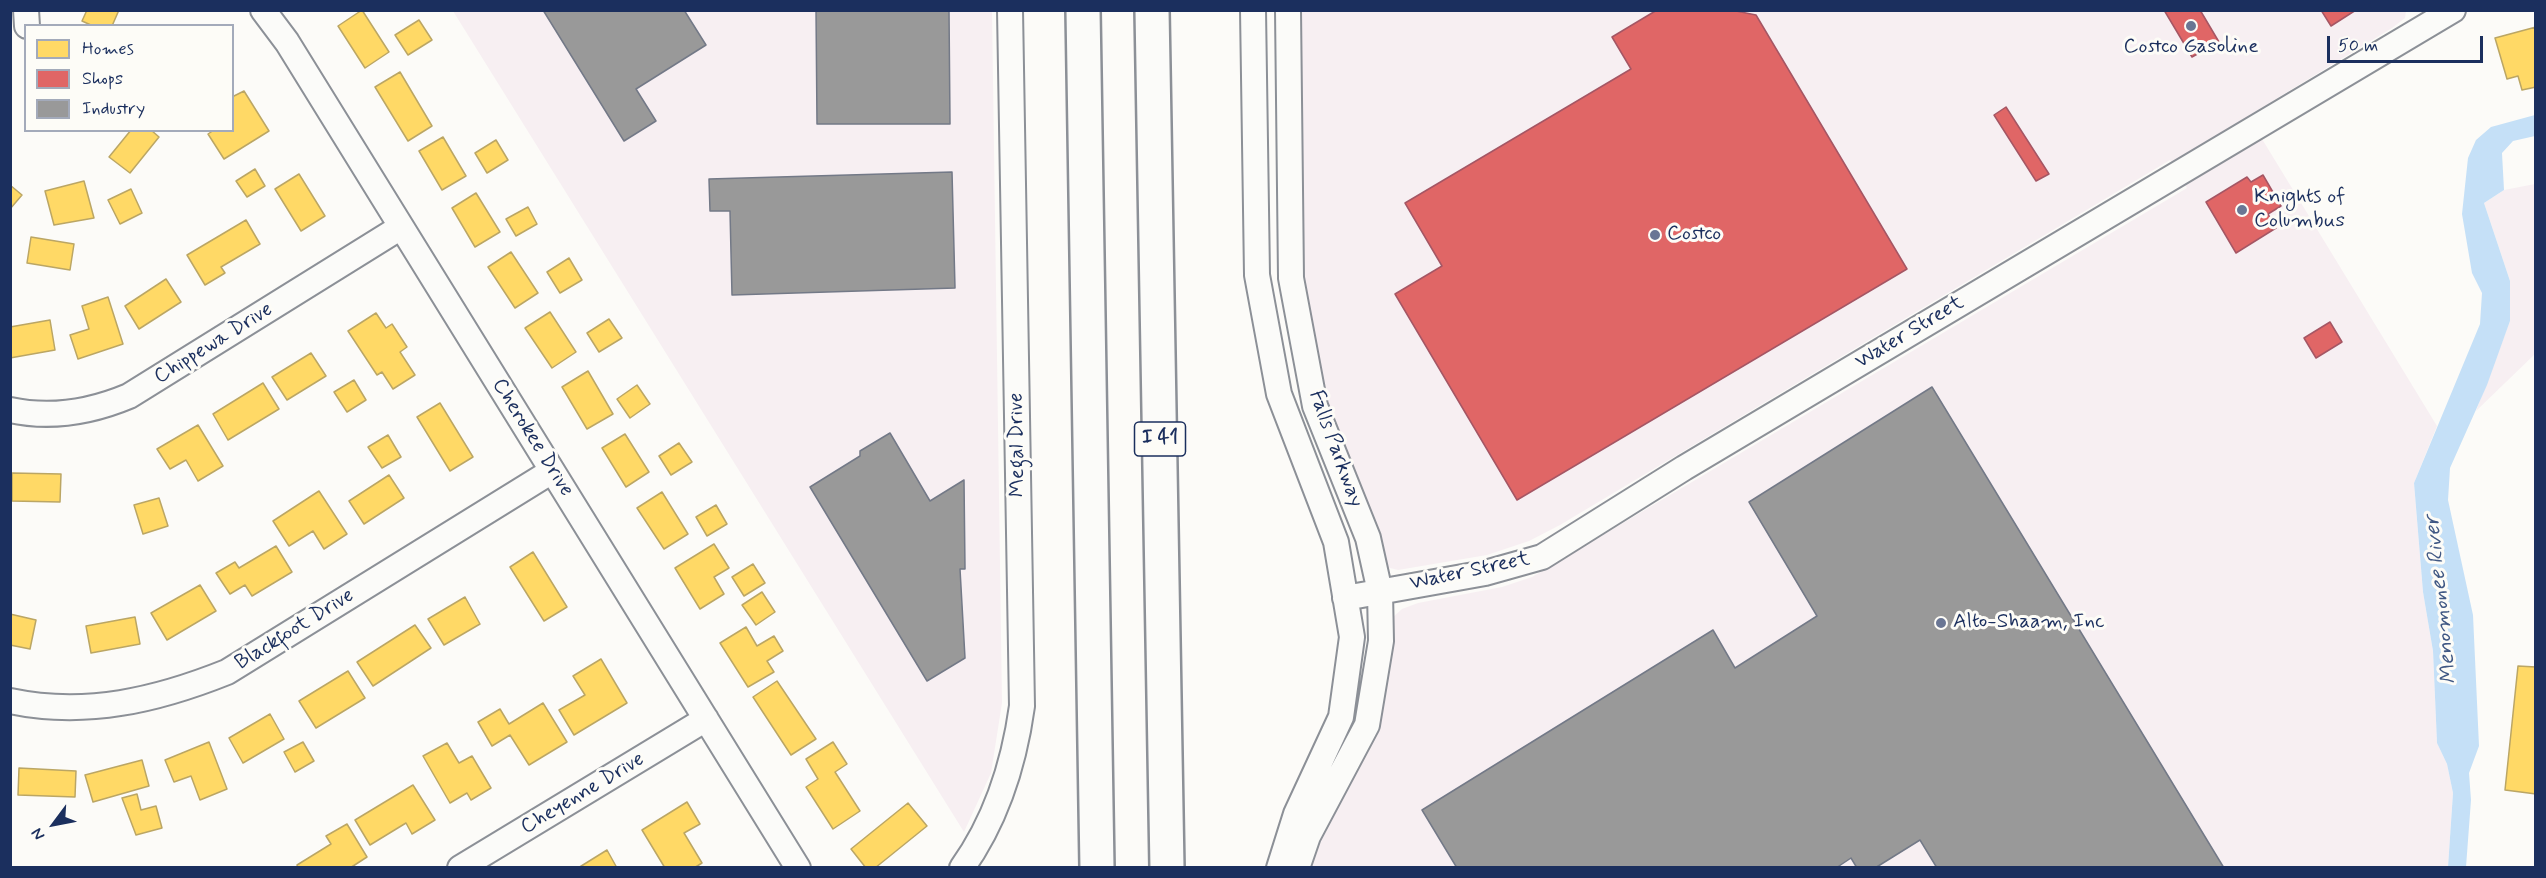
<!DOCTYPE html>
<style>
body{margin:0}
#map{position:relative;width:2546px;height:878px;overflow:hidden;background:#fcfbf8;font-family:Mynerve,sans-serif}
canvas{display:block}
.frame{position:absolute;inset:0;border:12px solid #1b2f5e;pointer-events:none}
.legend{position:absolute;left:24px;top:24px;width:210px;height:108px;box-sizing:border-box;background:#fdfcf7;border:2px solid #a3aaba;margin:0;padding:8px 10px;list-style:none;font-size:18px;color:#1b2f5e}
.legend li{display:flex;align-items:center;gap:12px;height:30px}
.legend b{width:30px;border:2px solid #a3aaba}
.north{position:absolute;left:24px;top:794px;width:60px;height:60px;-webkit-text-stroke:4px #fdfcf7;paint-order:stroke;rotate:238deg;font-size:16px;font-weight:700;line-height:24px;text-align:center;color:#1b2f5e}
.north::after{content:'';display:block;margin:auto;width:21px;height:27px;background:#1b2f5e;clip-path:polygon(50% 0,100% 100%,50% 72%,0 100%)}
.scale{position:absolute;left:2327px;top:36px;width:156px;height:27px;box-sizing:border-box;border:3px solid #1b2f5e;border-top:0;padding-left:8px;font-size:18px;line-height:21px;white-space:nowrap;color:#1b2f5e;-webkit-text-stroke:4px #fdfcf7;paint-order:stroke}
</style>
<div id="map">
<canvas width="2546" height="878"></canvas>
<div class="frame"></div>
<ul class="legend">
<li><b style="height:16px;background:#ffd966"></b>Homes</li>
<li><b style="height:16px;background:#e06666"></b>Shops</li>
<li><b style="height:16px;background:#999"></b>Industry</li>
</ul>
<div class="north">N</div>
<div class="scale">50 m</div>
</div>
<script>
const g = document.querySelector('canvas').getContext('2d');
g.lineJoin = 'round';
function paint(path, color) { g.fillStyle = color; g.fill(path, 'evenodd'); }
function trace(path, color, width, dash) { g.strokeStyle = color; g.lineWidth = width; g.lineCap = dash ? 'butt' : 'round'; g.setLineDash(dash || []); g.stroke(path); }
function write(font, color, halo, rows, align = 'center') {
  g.font = font + ' Mynerve,sans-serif'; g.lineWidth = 6; g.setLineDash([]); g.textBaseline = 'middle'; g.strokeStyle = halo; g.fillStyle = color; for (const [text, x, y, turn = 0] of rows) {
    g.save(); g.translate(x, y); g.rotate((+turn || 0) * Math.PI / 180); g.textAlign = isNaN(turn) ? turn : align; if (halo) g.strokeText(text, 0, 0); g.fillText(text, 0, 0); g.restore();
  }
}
const built = new Path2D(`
 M 453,11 L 992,11 L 1002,703 L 991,773 L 964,832 Z
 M 1294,11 L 2406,11 L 2405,18 L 2392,28 L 2248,116 L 2437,426 L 2414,483 L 2423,592 L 2433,651 L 2437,743 L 2447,764 L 2453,793 L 2448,867 L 1308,867 L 1370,741 L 1392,618 L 1402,609 L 1418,603 L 1502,587 L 1532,577 L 2187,188 L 2170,160 L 1560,525 L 1529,541 L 1487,555 L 1398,570 L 1386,567 L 1334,446 L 1300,282 Z
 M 2535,184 L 2535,354 L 2476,411 L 2510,321 L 2510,281 L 2484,203 L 2504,190 Z`);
const water = new Path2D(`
 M 2535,115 L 2535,136 L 2513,141 L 2502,153 L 2504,190 L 2484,203 L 2510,281 L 2510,321 L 2487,385 L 2450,468 L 2448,500 L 2473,615 L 2479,746 L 2469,773 L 2471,800 L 2466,867 L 2448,867 L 2453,793 L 2447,764 L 2437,743 L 2433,651 L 2423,592 L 2414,483 L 2480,324 L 2482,293 L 2472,273 L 2462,214 L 2468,158 L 2476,140 L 2491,127 Z`);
const homes = new Path2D(`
 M 87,10 L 119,10 L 112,26 L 93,26 L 82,21 Z
 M 362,10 L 389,52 L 365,68 L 338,26 Z
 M 419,20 L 432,40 L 408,55 L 395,35 Z
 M 2536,27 L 2536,87 L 2522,90 L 2518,76 L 2507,79 L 2495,38 Z
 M 400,72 L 432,126 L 408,141 L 375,87 Z
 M 244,91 L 269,131 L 224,159 L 208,134 L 214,130 L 232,130 L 232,97 Z
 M 131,130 L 151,130 L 159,137 L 130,173 L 109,157 Z
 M 443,137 L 466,176 L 442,190 L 419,151 Z
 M 496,140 L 508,160 L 487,173 L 475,153 Z
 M 255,169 L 265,186 L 247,197 L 236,181 Z
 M 299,174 L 325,216 L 301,231 L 275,189 Z
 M 84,181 L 94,218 L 54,225 L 45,191 Z
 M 10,185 L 22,195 L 10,209 Z
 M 131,189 L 142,213 L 120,224 L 108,200 Z
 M 476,193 L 500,232 L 475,247 L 452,208 Z
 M 528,207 L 537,224 L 516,236 L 506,219 Z
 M 246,220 L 260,244 L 221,267 L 225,273 L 205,285 L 187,255 Z
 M 31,237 L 74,244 L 70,270 L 27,263 Z
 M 511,252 L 538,293 L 515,308 L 488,267 Z
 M 569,258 L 582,280 L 560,293 L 547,272 Z
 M 166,279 L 181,302 L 139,329 L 125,306 Z
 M 108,297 L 123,344 L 78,359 L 70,335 L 89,329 L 82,306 Z
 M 550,312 L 576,352 L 552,368 L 525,328 Z
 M 376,313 L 386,328 L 392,324 L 407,347 L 400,352 L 415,375 L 393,389 L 382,372 L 377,375 L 348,331 Z
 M 609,319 L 622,338 L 599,352 L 587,333 Z
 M 50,320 L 55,350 L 10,358 L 10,327 Z
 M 311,353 L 326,376 L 287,400 L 272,377 Z
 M 588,371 L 613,414 L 587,429 L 562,387 Z
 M 354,380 L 366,400 L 347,412 L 334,392 Z
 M 263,383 L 279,409 L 228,440 L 213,414 Z
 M 637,385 L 650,404 L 630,418 L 617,399 Z
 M 440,403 L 473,457 L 450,471 L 417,417 Z
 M 198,425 L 223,466 L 198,481 L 186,460 L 170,469 L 157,449 Z
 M 625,434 L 649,472 L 626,487 L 602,448 Z
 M 388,435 L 401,457 L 382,468 L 368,447 Z
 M 679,443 L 692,462 L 671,475 L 659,456 Z
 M 12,473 L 61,474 L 60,502 L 12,501 Z
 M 389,475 L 404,498 L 364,524 L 349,501 Z
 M 319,491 L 347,534 L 324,549 L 313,531 L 289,546 L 273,521 Z
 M 662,492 L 688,534 L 664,549 L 637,508 Z
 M 159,498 L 168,526 L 143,534 L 134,505 Z
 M 716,505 L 727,524 L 707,536 L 696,517 Z
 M 714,544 L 729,568 L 714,577 L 724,594 L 700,609 L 675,568 Z
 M 276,546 L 292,572 L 252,596 L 245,585 L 230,594 L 216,573 L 235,562 L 239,568 Z
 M 533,552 L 567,607 L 544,621 L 510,567 Z
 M 753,564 L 765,583 L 744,596 L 732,577 Z
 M 200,585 L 216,611 L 167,640 L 151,613 Z
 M 762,592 L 775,612 L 756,625 L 742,605 Z
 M 465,597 L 480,624 L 444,645 L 428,619 Z
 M 10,614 L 36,620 L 30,649 L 10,645 Z
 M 135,617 L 140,644 L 91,653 L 86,626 Z
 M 415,625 L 431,648 L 373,686 L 357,662 Z
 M 746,627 L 757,646 L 774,636 L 783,651 L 767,661 L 774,672 L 748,687 L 720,643 Z
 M 601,659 L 627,703 L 574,735 L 559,710 L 585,695 L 573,676 Z
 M 2518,666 L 2536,667 L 2536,794 L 2505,790 Z
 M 348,671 L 365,698 L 316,728 L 299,701 Z
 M 777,681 L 816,739 L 791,755 L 753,697 Z
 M 543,703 L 567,742 L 529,765 L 510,735 L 492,746 L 478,722 L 500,709 L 509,724 Z
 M 270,714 L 284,739 L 243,763 L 229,738 Z
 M 209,742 L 227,789 L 200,800 L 191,776 L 174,782 L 165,760 Z
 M 303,742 L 314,761 L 295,772 L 284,752 Z
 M 833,742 L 847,764 L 835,772 L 860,811 L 833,829 L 806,787 L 818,779 L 806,759 Z
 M 447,743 L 459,763 L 472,756 L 491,788 L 471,800 L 467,793 L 450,803 L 423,756 Z
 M 142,760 L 149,786 L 93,802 L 85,775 Z
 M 19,768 L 76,771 L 75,797 L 18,795 Z
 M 413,785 L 435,820 L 412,834 L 406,823 L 370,845 L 355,820 Z
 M 137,794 L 141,810 L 156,806 L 162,828 L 136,835 L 122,798 Z
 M 687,802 L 700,824 L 684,833 L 702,863 L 694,868 L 665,868 L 642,830 Z
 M 908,803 L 927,826 L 875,868 L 866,868 L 851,849 Z
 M 347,824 L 367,857 L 350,868 L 298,868 L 297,865 L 331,844 L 326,836 Z
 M 607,850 L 617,868 L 578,868 Z`);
const shops = new Path2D(`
 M 1657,10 L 1731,10 L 1756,15 L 1907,269 L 1517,500 L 1395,294 L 1442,266 L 1405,203 L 1631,69 L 1612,37 Z
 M 2164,10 L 2200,10 L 2219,42 L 2192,57 Z
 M 2321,10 L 2356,10 L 2331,26 Z
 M 2006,107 L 2049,174 L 2036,181 L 1994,115 Z
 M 2263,175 L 2281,206 L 2268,214 L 2276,228 L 2236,253 L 2206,202 L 2247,177 L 2251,182 Z
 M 2330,322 L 2342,342 L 2316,358 L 2304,338 Z`);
const industry = new Path2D(`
 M 543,10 L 684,10 L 706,45 L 636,89 L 656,121 L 624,141 Z
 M 816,10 L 949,10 L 950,124 L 817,124 Z
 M 952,172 L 955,288 L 732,295 L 730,211 L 710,211 L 709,179 Z
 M 1932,387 L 2224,868 L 1937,868 L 1920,840 L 1875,868 L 1857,868 L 1851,858 L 1836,868 L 1457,868 L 1422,810 L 1713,630 L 1735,668 L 1817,616 L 1749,502 Z
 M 890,433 L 930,501 L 964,480 L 965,569 L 960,569 L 965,658 L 927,681 L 810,487 L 860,456 L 860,451 Z`);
const minor = new Path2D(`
 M 26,10 L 27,26
 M 263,10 L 287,42 L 798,868
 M 1253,10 L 1257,275 L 1279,394 L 1336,542 L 1352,637 L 1341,717 L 1296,814 L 1279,868
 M 1288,10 L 1291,278 L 1315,406 L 1368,538 L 1380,592 L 1381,641 L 1367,725 L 1308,836 L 1297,868
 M 10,410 C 52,419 91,412 129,396 L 401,227
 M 1345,598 L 1485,573 L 1542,557 L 1684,468 L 2453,10
 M 10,701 C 86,717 157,700 227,672 L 552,471
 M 460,868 L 706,719
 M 962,868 C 997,819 1014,764 1022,706 L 1010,10`);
const highway = new Path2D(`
 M 1083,10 L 1097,868
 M 1152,10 L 1167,868`);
const markers = [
 [2191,26,6,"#6a7694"],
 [2242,210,6,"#6a7694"],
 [1655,235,6,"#6a7694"],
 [1941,623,6,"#6a7694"]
];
const shields = [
 [1160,439,51]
];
const shieldNames = [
 ["I 41",1160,439]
];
const poiNames = [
 ["Costco Gasoline",2191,48,"center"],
 ["Knights of",2254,198],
 ["Columbus",2254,222],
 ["Costco",1667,235],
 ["Alto-Shaam, Inc",1953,623]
];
const streetNames = [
 ["Water Street",1910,333,-31],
 ["Chippewa Drive",214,344,-32],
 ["Cherokee Drive",532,438,58],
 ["Megal Drive",1018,445,-91],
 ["Falls Parkway",1335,449,70],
 ["Water Street",1470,572,-12],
 ["Blackfoot Drive",295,630,-32],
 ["Cheyenne Drive",583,794,-31]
];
const waterNames = [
 ["Menomonee River",2442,600,-96]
];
paint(built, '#f7eff2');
paint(water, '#c5e0f7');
paint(homes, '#ffd966');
trace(homes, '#bba664', 1.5);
paint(shops, '#e06666');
trace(shops, '#a55664', 1.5);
paint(industry, '#999');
trace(industry, '#737987', 1.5);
trace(minor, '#8c9097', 28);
trace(highway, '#8c9097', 38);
trace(minor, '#fbfbf9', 24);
trace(highway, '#fbfbf9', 33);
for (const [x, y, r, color] of markers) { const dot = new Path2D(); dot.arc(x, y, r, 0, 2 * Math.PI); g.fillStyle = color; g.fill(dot); trace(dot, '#fdfcf7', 2); }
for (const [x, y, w] of shields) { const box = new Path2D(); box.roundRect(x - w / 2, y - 17, w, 34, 4.5); g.fillStyle = '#fdfcf7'; g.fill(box); trace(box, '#1b2f5e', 1.5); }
write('bold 20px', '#1b2f5e', null, shieldNames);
write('21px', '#1b2f5e', '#fdfcf7', poiNames, 'left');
write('21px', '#1b2f5e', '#fdfcf7', streetNames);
write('italic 22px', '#405884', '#fdfcf7', waterNames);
</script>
